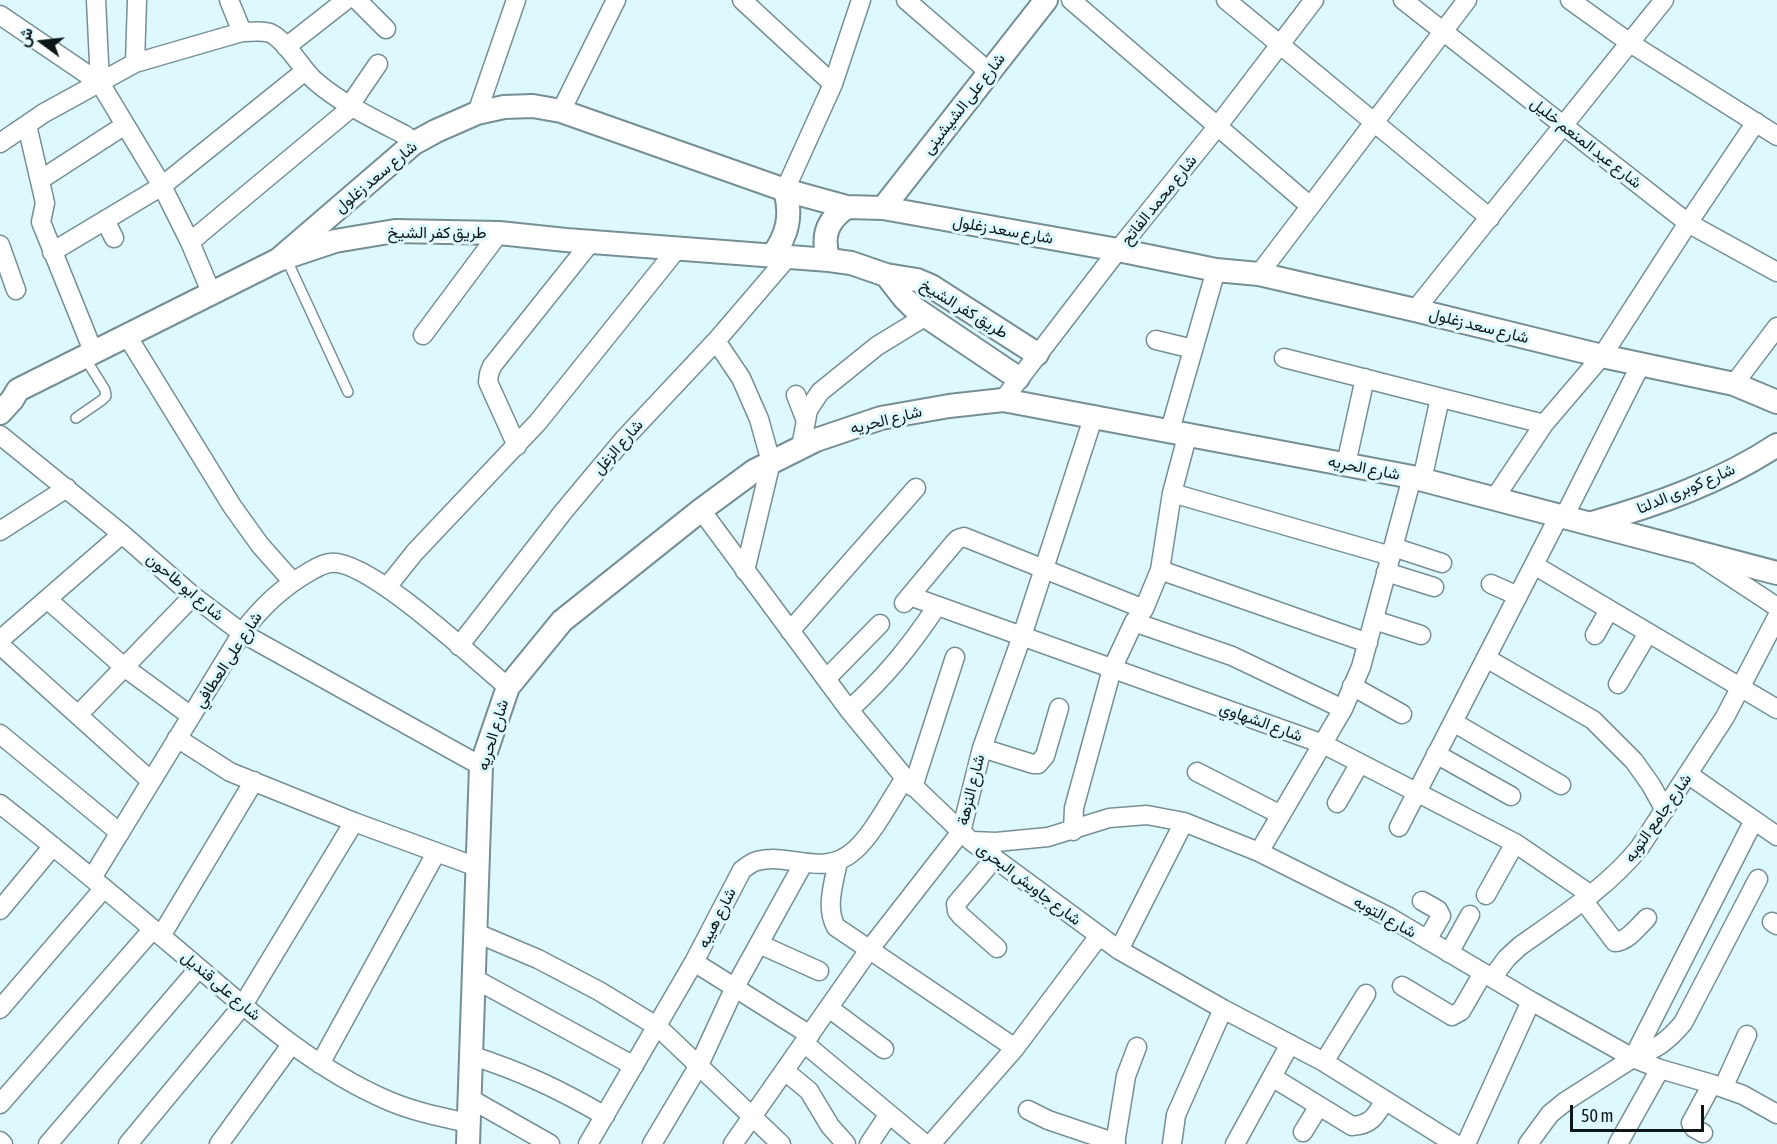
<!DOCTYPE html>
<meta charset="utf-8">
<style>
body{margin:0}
#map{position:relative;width:1777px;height:1144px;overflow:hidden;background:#ddf9fe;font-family:"Asap Condensed",Vazirmatn,sans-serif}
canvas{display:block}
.north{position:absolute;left:12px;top:12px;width:60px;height:60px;-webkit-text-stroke:4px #ddf9fe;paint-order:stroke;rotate:285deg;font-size:16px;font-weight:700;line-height:24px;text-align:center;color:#0d1718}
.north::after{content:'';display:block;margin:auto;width:21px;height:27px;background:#0d1718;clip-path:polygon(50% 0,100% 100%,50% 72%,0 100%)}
.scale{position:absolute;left:1570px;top:1105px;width:134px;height:27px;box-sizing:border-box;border:3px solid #0d1718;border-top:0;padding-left:8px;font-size:18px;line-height:21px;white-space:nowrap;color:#0d1718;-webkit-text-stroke:4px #ddf9fe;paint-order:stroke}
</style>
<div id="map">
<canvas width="1777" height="1144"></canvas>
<div class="north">ش</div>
<div class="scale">50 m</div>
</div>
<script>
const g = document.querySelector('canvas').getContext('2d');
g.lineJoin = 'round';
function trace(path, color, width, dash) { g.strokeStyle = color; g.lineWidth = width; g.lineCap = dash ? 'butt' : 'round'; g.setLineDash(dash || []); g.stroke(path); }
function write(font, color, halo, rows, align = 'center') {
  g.font = font + ' "Asap Condensed",Vazirmatn,sans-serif'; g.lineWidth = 6; g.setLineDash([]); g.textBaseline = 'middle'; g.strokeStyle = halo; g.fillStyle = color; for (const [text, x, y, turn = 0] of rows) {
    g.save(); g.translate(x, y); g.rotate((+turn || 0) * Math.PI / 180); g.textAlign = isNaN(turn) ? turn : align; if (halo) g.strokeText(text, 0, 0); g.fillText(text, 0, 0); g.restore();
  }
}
const service = new Path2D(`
 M 286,258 L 348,392
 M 76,418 L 102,400 L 106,396 L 105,390 L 85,358`);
const minor = new Path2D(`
 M 96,0 L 100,83
 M 229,0 L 242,32
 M 357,0 L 386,29
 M 742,0 L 833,84
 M 906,0 L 989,72
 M 1071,0 L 1310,206
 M 1226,0 L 1490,218
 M 1403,0 L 1688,223 L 1777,272
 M 1570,0 L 1630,43 L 1777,136
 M 0,15 L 100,83 L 162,186 L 190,242 L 211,292
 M 286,47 L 346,0
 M 135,63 L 137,0
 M 350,105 L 378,64
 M 561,111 L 616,0
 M 477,113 L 516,0
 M 27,125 L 45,203 L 41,222 L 93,351
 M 0,143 L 44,113 L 135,63 L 242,32 C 251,32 261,30 270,33 C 285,39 301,68 314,80 C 340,103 374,119 405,135 L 414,143
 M 40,180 L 125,125
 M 785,190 L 833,84 L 861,0
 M 105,220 L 114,238
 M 190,242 L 352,107
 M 0,245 L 16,290
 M 52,252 L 162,186 L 305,71
 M 1259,274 L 1467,0
 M 1415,310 L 1664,0
 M 126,334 L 232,506 L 260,545 L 292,581
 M 423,335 L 499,233
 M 1156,340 L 1193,349
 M 716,341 L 741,378 L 759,419 L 771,462 L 745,571
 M 1284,358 L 1544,424
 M 1734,384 L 1777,327
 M 796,395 L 806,421
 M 1003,400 L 1118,250 L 1217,127 L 1314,0
 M 1170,430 L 1216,270
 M 0,435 L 122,534 L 193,596 L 242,633 L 481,766
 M 517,446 L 488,382 L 489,374 L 492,366 L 591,242
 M 801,447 L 808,410 L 820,392 L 877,346 L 926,316
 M 1346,464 L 1365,378
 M 1422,480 L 1440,398
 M 1172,493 L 1391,556
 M 1494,499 L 1544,424 L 1602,356 L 1688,223 L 1756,122
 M 701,510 L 849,710 L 905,778 L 971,841 L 1119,950 L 1223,1009 L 1324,1062 L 1455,1144
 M 1564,517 L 1641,364
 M 0,531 L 67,488
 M 1393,547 L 1442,563
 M 1701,557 L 1777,607
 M 1534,565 L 1777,709
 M 1160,570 L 1368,643
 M 1386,572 L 1434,587
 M 1491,584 L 1518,596
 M 387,587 L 415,552 L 538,422 L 677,249
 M 910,596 L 1323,744 L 1515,843 L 1591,895
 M 47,599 L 124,667 L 191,716
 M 904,603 L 954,543 L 958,539 L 964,537 L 1144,609
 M 1374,620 L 1421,635
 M 1134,622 L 1232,656 L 1343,709
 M 790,631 L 916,488
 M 1595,635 L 1609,610
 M 0,640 L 122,534
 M 0,645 L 151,781
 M 459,646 L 563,512 L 624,439 L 716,341 L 788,257
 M 1486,658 L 1593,720 L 1634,761 L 1651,785 L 1665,810
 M 826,679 L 880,624
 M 1618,684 L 1648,633
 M 1352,686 L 1402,714
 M 849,710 C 886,676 909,648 937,606
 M 78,715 L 193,596
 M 1453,722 L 1561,785
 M 0,734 L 120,833
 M 177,738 L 230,772 L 354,822 L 477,867
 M 982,748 L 1033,764 L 1038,764 L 1045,756 L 1059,708
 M 1436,754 L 1511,796
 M 1197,772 L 1281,815
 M 1689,775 L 1777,836
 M 913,787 L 955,657
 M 1337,803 L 1360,763
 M 0,804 C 61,852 120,901 179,951 C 245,1007 309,1067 389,1101 C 415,1112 441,1117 468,1123
 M 1399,827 L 1559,516
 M 1073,831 L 1074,808 L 1112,669 L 1134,622 L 1144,609 L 1160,570 L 1172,493 L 1188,433
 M 971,841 L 996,842 L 1048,837 L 1109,818 L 1147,815 L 1184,822 L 1259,852 L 1389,917 L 1531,1001 L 1633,1058 L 1660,1069 L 1712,1084 L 1743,1095 L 1777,1114
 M 1259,852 L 1343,709 L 1361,667 L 1412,477
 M 995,858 L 956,904 L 957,911 L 961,916 L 997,948
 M 838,861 C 834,883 825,907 836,927 L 1015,1048
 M 92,878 L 242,633 C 261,607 281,588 309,572 C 316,568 322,564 330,563 C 367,557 476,661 508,687
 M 1486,895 L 1515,843
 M 1583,900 L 1615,942 C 1627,942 1638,927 1647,918
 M 1422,901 L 1438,910 L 1441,916 L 1427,940
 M 0,910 L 53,846
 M 1772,922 L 1777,925
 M 474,932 L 538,959 L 599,991 L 658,1027 L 781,1144
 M 161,936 L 254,781
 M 759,944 L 819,971
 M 1119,950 L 1184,822
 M 1449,953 L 1470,915
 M 694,962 L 810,1035
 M 473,978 L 634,1066
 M 1492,978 L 1507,958 L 1520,946 C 1562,916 1607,888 1640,847 L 1725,717 L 1777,617
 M 1402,986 L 1452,1016 L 1461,1011 L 1483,973
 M 829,1008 L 884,1049
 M 0,1009 L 104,888
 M 804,1043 L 925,1144
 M 470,1055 C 520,1071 559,1089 605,1116
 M 1633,1058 C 1656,1049 1667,1042 1683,1023 L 1758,879
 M 1324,1062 L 1366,994
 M 320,1064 L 436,853
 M 785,1071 L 809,1091 L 830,1126 L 846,1144
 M 1272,1077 L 1352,1126 C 1371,1125 1376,1116 1385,1100
 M 1723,1088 L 1747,1035
 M 469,1098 L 550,1144
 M 0,1104 L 153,929
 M 1028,1110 L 1048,1120 L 1116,1143
 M 1303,1132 L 1319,1106
 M 1703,1133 L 1694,1128 L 1691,1123 L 1712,1084
 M 0,1141 L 3,1144
 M 48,1144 L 199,968
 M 128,1144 L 243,1005 L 354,822
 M 219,1144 L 291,1045
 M 588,1144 L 694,962 L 742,870 C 746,867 752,862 757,861 C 791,852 823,879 855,850 C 873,834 891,799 905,778
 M 652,1144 L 699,1065 L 735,987 L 803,864
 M 733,1144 L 869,950 L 961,832 L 982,748 L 1022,636 L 1094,415
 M 869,1144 L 889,1114
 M 931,1144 L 1015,1048 L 1099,936
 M 1115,1144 L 1126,1076 L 1137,1047
 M 1172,1144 L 1176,1115 L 1223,1009
 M 1235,1144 L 1290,1044
 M 1466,1144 L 1531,1001
 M 1528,1144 L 1550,1114 L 1566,1101 L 1633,1058 L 1754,820
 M 1618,1144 L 1660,1069`);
const tertiary = new Path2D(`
 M 883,208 L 1046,0
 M 772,256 C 788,235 792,215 785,190
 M 278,260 L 414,143 L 436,131 L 477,113 L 504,107 L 533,106 L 561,111 L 785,190 L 847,207 L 883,208 L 1118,250 L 1216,270 L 1259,274 L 1415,310 L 1602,356 L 1734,384 L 1777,402
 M 829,260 C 821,237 827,220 847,207
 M 886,275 L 904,298 L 914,308 L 1018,378
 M 0,413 L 12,400 L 18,390 L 278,260 L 335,241 L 395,231 L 499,233 L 566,240 L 829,260 L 851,263 L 886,275 L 917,280 L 931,286 L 1037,354
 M 1592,523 C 1656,505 1721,482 1777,445
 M 468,1144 L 481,766 L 508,687 L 562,621 L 701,510 L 754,471 L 816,440 L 881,418 L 949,406 L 1003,400 L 1412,477 L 1777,573`);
const streetNames = [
 ["شارع على الشيشينى",964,104,-52],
 ["شارع عبد المنعم خليل",1586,143,38],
 ["شارع سعد زغلول",376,177,-40],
 ["شارع محمد الفاتح",1159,200,-51],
 ["شارع سعد زغلول",1003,230,10],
 ["طريق كفر الشيخ",437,233],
 ["طريق كفر الشيخ",964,309,31],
 ["شارع سعد زغلول",1479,326,14],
 ["شارع الحريه",886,420,-14],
 ["شارع الزغل",618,447,-49],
 ["شارع الحريه",1364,468,11],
 ["شارع كوبرى الدلتا",1686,489,-23],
 ["شارع ابو طاحون",185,587,40],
 ["شارع على العطافي",228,660,-57],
 ["شارع الشهاوي",1261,722,20],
 ["شارع الحريه",493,735,-73],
 ["شارع النزهة",971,790,-76],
 ["شارع جامع التوبه",1658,818,-55],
 ["شارع جاويش البحرى",1029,884,37],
 ["شارع التوبه",1385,917,29],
 ["شارع هيبه",717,918,-63],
 ["شارع على قنديل",221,986,40]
];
trace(service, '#768f94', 12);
trace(minor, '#768f94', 21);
trace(tertiary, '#768f94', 26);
trace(service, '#fff', 9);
trace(minor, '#fff', 18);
trace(tertiary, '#fff', 22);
write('16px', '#0d1718', '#ddf9fe', streetNames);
</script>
